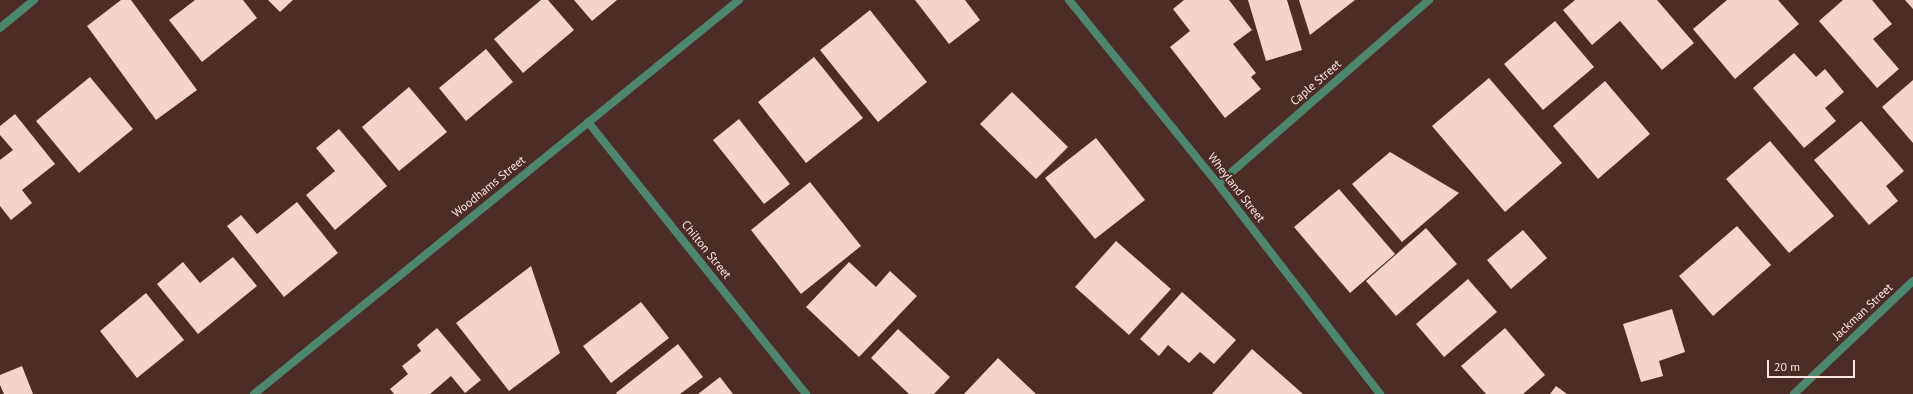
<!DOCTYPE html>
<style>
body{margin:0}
#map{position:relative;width:1913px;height:394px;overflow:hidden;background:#4d2c27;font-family:"PT Sans",sans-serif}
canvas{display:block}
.scale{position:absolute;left:1767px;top:360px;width:88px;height:18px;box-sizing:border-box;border:2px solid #fce6e2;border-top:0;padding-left:5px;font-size:12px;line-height:14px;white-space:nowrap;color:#fce6e2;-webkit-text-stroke:3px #4d2c27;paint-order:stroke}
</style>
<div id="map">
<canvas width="1913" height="394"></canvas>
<div class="scale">20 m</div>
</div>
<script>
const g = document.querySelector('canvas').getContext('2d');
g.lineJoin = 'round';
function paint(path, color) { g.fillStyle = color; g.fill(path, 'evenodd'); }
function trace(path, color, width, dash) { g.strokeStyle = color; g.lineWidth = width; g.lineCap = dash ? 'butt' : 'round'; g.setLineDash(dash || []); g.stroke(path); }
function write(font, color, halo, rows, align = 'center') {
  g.font = font + ' "PT Sans",sans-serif'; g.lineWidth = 4; g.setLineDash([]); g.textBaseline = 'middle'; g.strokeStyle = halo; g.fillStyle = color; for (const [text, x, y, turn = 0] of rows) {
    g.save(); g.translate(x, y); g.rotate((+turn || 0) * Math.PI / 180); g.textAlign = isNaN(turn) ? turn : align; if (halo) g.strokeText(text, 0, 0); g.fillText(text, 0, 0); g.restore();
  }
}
const building = new Path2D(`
 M 121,0 L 131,0 L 197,90 L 156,120 L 87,26 Z
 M 195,0 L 243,0 L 257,18 L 202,62 L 169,20 Z
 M 268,0 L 293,0 L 280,12 Z
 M 541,0 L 548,0 L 574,30 L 523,73 L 494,39 Z
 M 574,0 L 617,0 L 592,21 Z
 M 915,0 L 965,0 L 980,20 L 949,44 Z
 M 1184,0 L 1229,0 L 1252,30 L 1233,44 L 1256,73 L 1251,77 L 1261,89 L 1225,118 L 1170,47 L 1190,31 L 1173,9 Z
 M 1248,0 L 1287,0 L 1302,50 L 1266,61 Z
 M 1299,0 L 1355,0 L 1310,35 Z
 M 1575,0 L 1657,0 L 1694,43 L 1662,70 L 1620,21 L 1592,45 L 1563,10 Z
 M 1727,0 L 1778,0 L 1799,24 L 1735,79 L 1693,29 Z
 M 1843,0 L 1872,0 L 1892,24 L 1873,39 L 1899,69 L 1877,88 L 1819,21 Z
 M 1905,0 L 1913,0 L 1913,9 Z
 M 870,10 L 927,82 L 878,122 L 820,50 Z
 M 1555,21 L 1594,67 L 1543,110 L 1504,64 Z
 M 486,49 L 513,82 L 466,121 L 439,88 Z
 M 1794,53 L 1816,77 L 1825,69 L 1844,92 L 1825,108 L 1836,121 L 1804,148 L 1753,88 Z
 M 814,57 L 863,118 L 806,163 L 758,102 Z
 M 90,77 L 133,129 L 79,173 L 36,121 Z
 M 1489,78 L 1562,163 L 1505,212 L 1432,126 Z
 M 1913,80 L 1913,143 L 1882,107 Z
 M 1605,81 L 1650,134 L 1598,179 L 1553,126 Z
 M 409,87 L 447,132 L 399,171 L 362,127 Z
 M 1012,92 L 1068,147 L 1036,179 L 980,124 Z
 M 15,114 L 55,164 L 22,190 L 32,203 L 11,220 L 0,206 L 0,160 L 13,150 L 0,135 L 0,126 Z
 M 739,119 L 790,184 L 764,204 L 713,140 Z
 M 1861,121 L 1904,171 L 1886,186 L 1898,201 L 1869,225 L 1814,160 Z
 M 339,129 L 387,186 L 335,230 L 306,195 L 335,171 L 316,148 Z
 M 1096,138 L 1145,200 L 1095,239 L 1045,178 Z
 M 1770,141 L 1834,216 L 1789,253 L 1726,179 Z
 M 1390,152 L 1459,193 L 1402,242 L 1352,184 Z
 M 810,182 L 861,246 L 801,294 L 751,230 Z
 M 1339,189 L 1395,254 L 1350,293 L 1294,227 Z
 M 297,202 L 338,253 L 284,297 L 227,226 L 241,215 L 257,234 Z
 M 1737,226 L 1771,265 L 1713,316 L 1679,276 Z
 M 1426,228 L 1457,264 L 1396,316 L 1366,281 Z
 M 1523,230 L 1547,258 L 1511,289 L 1487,260 Z
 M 1116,241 L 1171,289 L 1129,335 L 1075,287 Z
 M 233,257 L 257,286 L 198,334 L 157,284 L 183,262 L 200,283 Z
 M 849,262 L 876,287 L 890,271 L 917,296 L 859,357 L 806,307 Z
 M 531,266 L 560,353 L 509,391 L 456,323 Z
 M 1468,279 L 1497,312 L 1444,357 L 1416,324 Z
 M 1182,292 L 1236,340 L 1214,364 L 1200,352 L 1189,363 L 1168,345 L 1159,356 L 1140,339 Z
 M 146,293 L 184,340 L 137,378 L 100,331 Z
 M 641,302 L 669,338 L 611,383 L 583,346 Z
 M 1672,309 L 1685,352 L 1659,361 L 1663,376 L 1641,382 L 1623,324 Z
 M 437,328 L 481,380 L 465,393 L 451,376 L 430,394 L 394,394 L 390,389 L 408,374 L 402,366 L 421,351 L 417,345 Z
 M 1505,328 L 1545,375 L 1523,394 L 1486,394 L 1461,366 Z
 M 898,329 L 950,377 L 934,394 L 909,394 L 871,358 Z
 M 678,344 L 703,377 L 680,394 L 617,394 L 616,393 Z
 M 1252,349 L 1303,394 L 1212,394 Z
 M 998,358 L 1036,394 L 964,394 Z
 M 22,366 L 33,394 L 4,394 L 0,385 L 0,375 Z
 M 720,377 L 733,394 L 698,394 Z
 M 1556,386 L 1567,394 L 1550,394 Z`);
const minor = new Path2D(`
 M 1069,0 L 1218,184 L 1380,394
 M 0,28 L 34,0
 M 588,122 L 806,394
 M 1218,184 L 1429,0
 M 254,394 L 739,0
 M 1794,394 L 1913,281`);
const streetNames = [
 ["Caple Street",1316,83,-41],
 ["Woodhams Street",489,187,-39],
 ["Wheyland Street",1236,188,52],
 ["Chilton Street",706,250,51],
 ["Jackman Street",1863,312,-43]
];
paint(building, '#f5d2cc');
trace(minor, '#4c876f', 8);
write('12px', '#fce6e2', '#4d2c27', streetNames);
</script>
